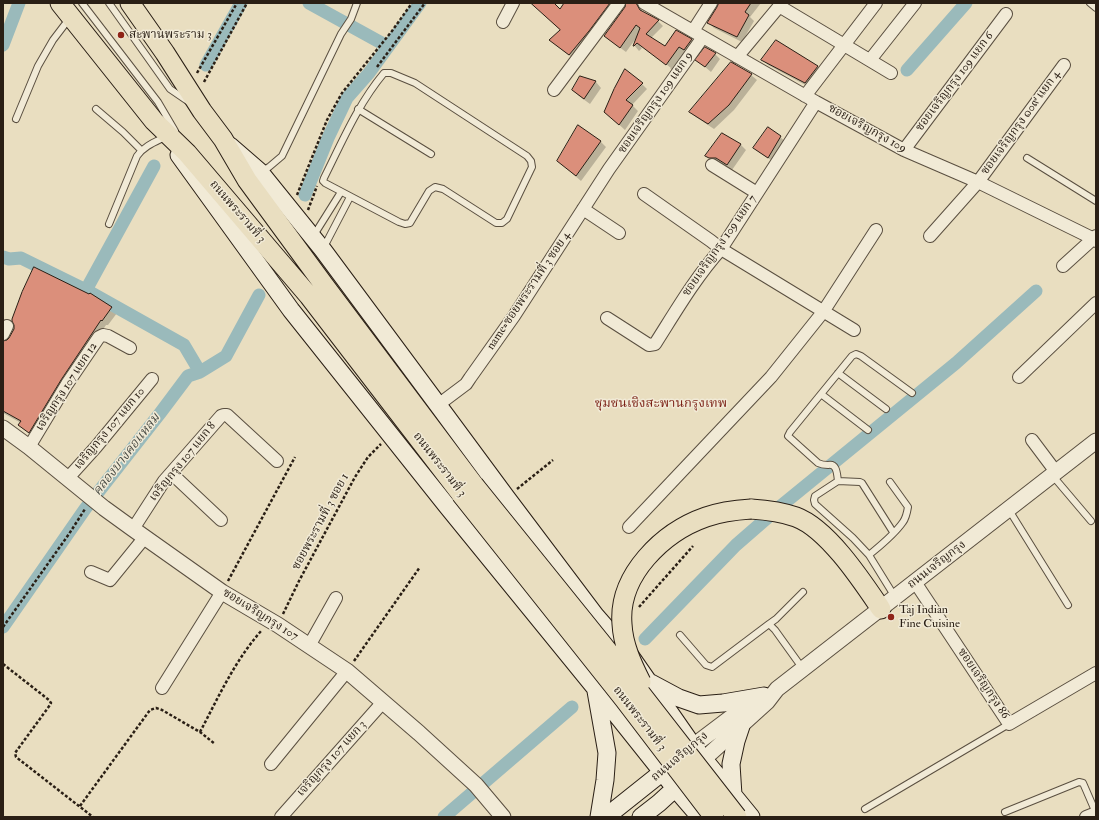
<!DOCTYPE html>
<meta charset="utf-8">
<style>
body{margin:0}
#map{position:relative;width:1099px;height:820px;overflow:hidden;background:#e9dec0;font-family:"IM FELL Double Pica",serif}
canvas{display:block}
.frame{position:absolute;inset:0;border:4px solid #2a1f15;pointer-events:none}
</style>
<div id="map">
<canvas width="1099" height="820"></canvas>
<div class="frame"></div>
</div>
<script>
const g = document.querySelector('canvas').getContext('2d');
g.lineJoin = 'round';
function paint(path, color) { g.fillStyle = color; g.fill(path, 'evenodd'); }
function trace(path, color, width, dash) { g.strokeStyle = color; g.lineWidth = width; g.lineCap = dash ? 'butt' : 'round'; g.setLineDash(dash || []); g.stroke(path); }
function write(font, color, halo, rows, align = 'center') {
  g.font = font + ' "IM FELL Double Pica","Noto Serif Thai",serif'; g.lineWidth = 3; g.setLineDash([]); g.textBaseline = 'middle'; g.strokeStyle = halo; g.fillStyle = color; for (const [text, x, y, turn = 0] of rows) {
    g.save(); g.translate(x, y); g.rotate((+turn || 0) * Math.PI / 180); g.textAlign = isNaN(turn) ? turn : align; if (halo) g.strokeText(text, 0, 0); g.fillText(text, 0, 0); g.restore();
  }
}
const shadow = new Path2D(`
 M 535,3 L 552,3 L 561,11 L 565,3 L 619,3 L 575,60 L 556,45 L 561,30 Z
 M 627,3 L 634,3 L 642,10 L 642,12 L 658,21 L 663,26 L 651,38 L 665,47 L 677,32 L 692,40 L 697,45 L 690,55 L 685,52 L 672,70 L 670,68 L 671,68 L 640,44 L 640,46 L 642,48 L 639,51 L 634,45 L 637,37 L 626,52 L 611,41 Z
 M 720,3 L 761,3 L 750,17 L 754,21 L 742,42 L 714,28 L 709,23 Z
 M 776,41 L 818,67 L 823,72 L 811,88 L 768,65 L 763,60 Z
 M 715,54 L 720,59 L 711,72 L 697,60 Z
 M 751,75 L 757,80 L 734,110 L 714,129 L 696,117 L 691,112 Z
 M 581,77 L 596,82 L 601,88 L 590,104 L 579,96 L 573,90 Z
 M 642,84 L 647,89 L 632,105 L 638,111 L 625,130 L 605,112 Z
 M 578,126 L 601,142 L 606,147 L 581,181 L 564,166 Z
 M 722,135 L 741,145 L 746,150 L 732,170 L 722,164 L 716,163 L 712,161 L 707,156 Z
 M 780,137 L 786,142 L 774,162 L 760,153 L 755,148 Z
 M 111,308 L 117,313 L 108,325 L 106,325 L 66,385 L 35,437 L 25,430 L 21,423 L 3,413 L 3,342 Z`);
const canal = new Path2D(`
 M 309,3 L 387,46
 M 3,45 L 19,3
 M 206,65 L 241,3
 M 907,70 L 966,3
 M 154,166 L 86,290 L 184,345 L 200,372
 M 305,195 L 328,138 L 347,98 L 369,73 L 420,3
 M 3,257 L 9,259 L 21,258 L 86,290
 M 3,627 L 85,509 L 161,412 L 188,376 L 200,372 L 226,356 L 259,295
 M 645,639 L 736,545 L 782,505 L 956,363 L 1036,291
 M 444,817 L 572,707`);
const building = new Path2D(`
 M 531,3 L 554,3 L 560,9 L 564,3 L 610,3 L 589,31 L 569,55 L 549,40 L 560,30 Z
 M 626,3 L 636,3 L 640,10 L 659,20 L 646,34 L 665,46 L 676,30 L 692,39 L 684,50 L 679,47 L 666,65 L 637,43 L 634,46 L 633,46 L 640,28 L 636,25 L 620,48 L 604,36 L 625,7 Z
 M 719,3 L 751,3 L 745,12 L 749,15 L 737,37 L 707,23 L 717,7 Z
 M 776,40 L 818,66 L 805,83 L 761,60 Z
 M 705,47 L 716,53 L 705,67 L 695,60 Z
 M 731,62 L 752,74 L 729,105 L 708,124 L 689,112 Z
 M 625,69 L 643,83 L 626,100 L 633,105 L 619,125 L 604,112 L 614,89 Z
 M 580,76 L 596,81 L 584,99 L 572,90 Z
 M 578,125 L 601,141 L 576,176 L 557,161 Z
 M 768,127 L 781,136 L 768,158 L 753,148 Z
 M 722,133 L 741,144 L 727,165 L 716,158 L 709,158 L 705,156 Z
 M 34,267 L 89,294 L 90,293 L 112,307 L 102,321 L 101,320 L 61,380 L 29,433 L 18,425 L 21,421 L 3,411 L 3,341 L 7,340 L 9,338 L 14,329 L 14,325 L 12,321 L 12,319 L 22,292 Z`);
const path = new Path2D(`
 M 377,67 L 425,3
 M 197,73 L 237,3
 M 204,82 L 247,3
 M 297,195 L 327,120 L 342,93 L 392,31 L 412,3
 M 308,210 L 317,186
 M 517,489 L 553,460
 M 228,581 L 295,457
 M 639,607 L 693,546
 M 283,614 L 299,581 L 355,477 L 368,457 L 381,444
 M 3,627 L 69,534 L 85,509
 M 354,661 L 420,567
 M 3,664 L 49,700 L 51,703 L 50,705 L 15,753 L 16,757 L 93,817
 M 200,732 C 218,698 235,660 262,630
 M 80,806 L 150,710 L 156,708 L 162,710 L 200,732 L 215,744`);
const service = new Path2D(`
 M 82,3 L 158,102 L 175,131
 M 109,3 L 170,89 L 189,102
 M 1090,3 L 1096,8
 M 384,73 L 391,73 L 415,83 L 527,156 L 531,161 L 532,167 L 507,219 L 502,223 L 496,223 L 443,189 L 435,187 L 429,191 L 410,223 L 405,224 L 399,222 L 325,183 L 323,181 L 324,178 C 342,142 358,104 384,73 Z
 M 96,109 L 123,132 L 141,150
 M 358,109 L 431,154
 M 16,119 L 38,66 L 53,40 L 69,19
 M 1027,158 L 1096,201
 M 261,172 L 269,167 L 282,156 L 341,34 L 351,19 L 357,3
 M 109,224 L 137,156 C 144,146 155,142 165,137
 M 314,235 L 341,192
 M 324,247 L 350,197
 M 838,373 L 886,409
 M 821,394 L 868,430
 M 1052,475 L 1091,521
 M 838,481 L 860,482 L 862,483 L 893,532
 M 1009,510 L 1068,605
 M 869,555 C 881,545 894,535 903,522 C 906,518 907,513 908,507 L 890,482
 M 895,597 L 869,555 L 853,538 L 815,504 L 814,500 L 815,496 L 838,481 C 837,474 837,463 828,465 C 824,465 822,465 818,463 L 788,436 L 790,432 L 852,356 L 856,354 L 861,356 L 912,393
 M 769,624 L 776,619 L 803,592
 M 680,635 L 706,665 L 712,667 L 769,624 L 775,630 L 803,669
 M 865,809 L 1009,724
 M 1005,812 L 1079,782 L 1083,783 L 1096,813`);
const minor = new Path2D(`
 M 644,3 L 816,102 L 904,150 L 978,182 L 1094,239 L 1096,241
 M 779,6 L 891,73
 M 503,22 L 513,3
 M 693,31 L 711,3
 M 737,57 L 782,3
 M 870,60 L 915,3
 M 554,90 L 619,3
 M 805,96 L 876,3
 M 904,150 L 1006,14
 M 712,165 L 757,193
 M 644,194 L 711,241 L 721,249 L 854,330
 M 583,209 L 619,233
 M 930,236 L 978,182 L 1064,65
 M 1063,266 L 1096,236
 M 607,318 L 649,345 L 655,344 C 676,311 695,278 721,249 L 816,102
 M 3,334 L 7,326
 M 1019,377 L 1096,303
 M 438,405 L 466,384 L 470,378 L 514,316 L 609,169 L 703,37
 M 1032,440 L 1056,472
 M 29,447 L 67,384 L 99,337 L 103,335 L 108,336 L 130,348
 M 171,473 L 221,520
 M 68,478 L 96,447 L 152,379
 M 629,527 L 771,377 L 823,312 L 876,230
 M 133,529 L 164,481 L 221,416 L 224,415 L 227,415 L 277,461
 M 91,572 L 110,580 L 145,537
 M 915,582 L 1009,724 L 1096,673
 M 309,646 L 336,598
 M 162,688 L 222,592
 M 271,764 L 347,671
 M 281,817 L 383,702
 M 1086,817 L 1096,813`);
const tertiary = new Path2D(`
 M 3,428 L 29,447 L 104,508 L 133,529 L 222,592 L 278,625 L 347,671 L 419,733 L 476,785 L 503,817
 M 693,746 L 738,712 L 762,697
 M 704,759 L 767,702 L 777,689 L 1096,441`);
const secondary = new Path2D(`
 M 230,146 L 260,172 L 323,250 L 438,405 L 506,497 L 595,615 L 629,654 L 693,746 L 751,817
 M 179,155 L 291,310 L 447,506 L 596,689 L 675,788 L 700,817
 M 651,683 L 679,698 L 699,705 L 723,703 L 764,696
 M 596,691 L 607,753 L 605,780 L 599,817
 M 733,795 L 731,764 L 736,741 L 741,726
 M 606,817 L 670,766
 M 641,817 L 659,803 L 683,781`);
const primary = new Path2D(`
 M 60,3 L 154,121 L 187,153 L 309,296 L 461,494
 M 130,3 L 165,53 L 202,111 L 223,139 L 247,180 L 324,285 L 474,485
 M 751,509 C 766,510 782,512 796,517 C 828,529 862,581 881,609`);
const primaryBridge = new Path2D(`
 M 474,485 L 603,645 L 737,817
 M 461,494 L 624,699 L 714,817
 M 641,682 C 632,664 623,645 622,624 C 618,575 663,532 706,517 C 720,512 736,510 751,509`);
const markers = [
 [121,35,4,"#8f2418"],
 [891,617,4,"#8f2418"]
];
const poiNames = [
 ["สะพานพระราม 3",129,35],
 ["Taj Indian",899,610],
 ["Fine Cuisine",899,624]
];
const streetNames = [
 ["ซอยเจริญกรุง 109 แยก 6",955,82,-53],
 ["ซอยเจริญกรุง 109 แยก 9",656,103,-55],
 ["ซอยเจริญกรุง ๑0๙ แยก 4",1021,123,-54],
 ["ซอยเจริญกรุง 109",867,129,29],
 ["ถนนพระรามที่ 3",237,212,49],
 ["ซอยเจริญกรุง 109 แยก 7",720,246,-55],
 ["name=ซอยพระรามที่ 3 ซอย 4",529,291,-56],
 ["เจริญกรุง 107 แยก 12",67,387,-57],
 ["เจริญกรุง 107 แยก 10",110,429,-50],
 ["เจริญกรุง 107 แยก 8",183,462,-51],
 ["ถนนพระรามที่ 3",439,465,52],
 ["ซอยพระรามที่ 3 ซอย 1",321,522,-62],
 ["ถนนเจริญกรุง",937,565,-38],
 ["ซอยเจริญกรุง 107",260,615,32],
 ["ซอยเจริญกรุง 86",983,684,56],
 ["ถนนพระรามที่ 3",639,719,52],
 ["ถนนเจริญกรุง",680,757,-40],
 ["เจริญกรุง 107 แยก 3",332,759,-48]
];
const neighbourhoodNames = [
 ["ชุมชนเชิงสะพานกรุงเทพ",661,404]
];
const waterNames = [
 ["คลองบางคอแหลม",127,455,-52]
];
paint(shadow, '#0003');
trace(canal, '#9ababb', 13);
paint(building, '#db8f7b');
trace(building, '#2a1f15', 1);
trace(service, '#5a4f40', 8);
trace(minor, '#5a4f40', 14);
trace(tertiary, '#5a4f40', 17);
trace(secondary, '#2a1f15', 19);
trace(primary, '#2a1f15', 21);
trace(path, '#2a1f15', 2.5, [3, 2]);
trace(service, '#f1ead6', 6);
trace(minor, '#f1ead6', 12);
trace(tertiary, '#f1ead6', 15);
trace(secondary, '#f1ead6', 17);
trace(primary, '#e9dec0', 19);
trace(primaryBridge, '#2a1f15', 21, []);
trace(primaryBridge, '#e9dec0', 19);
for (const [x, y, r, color] of markers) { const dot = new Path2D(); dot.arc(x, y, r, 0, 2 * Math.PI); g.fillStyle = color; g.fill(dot); trace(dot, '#f1ead6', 1.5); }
write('12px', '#2a1f15', '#f1ead6', poiNames, 'left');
write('12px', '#2a1f15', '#f1ead6', streetNames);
write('13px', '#7a1f14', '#f1ead6', neighbourhoodNames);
write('italic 13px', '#4c4e47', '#f1ead6', waterNames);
</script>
